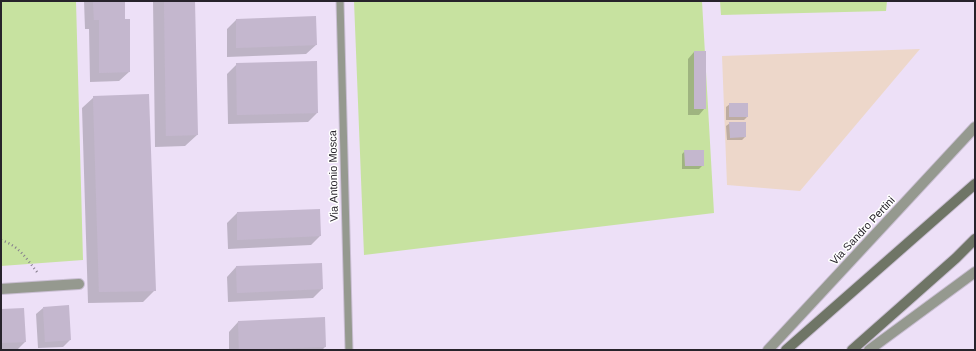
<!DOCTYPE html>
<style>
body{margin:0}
#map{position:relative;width:976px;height:351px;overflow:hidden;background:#ede0f7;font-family:Helvetica,sans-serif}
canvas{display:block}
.frame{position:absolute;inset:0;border:2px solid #27232b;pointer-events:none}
</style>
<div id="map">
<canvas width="976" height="351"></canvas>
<div class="frame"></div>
</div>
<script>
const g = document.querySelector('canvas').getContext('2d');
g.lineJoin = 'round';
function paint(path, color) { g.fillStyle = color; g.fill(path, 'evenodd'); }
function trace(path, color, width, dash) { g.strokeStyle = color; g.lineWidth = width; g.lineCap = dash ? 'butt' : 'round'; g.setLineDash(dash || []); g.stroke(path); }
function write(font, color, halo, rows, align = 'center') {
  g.font = font + ' Helvetica,sans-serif'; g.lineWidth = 3; g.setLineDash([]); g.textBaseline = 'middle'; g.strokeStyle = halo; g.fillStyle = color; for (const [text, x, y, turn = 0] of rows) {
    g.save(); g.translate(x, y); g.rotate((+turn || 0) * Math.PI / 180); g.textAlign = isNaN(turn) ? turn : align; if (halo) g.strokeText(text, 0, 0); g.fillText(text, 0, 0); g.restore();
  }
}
const industrial = new Path2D(`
 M 920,49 L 800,191 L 727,185 L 722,56 Z`);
const green = new Path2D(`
 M 1,1 L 76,1 L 83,260 L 1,266 Z
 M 354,1 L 702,1 L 714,213 L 364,255 Z
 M 720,1 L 887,1 L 886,11 L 721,15 Z`);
const shadow = new Path2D(`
 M 84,1 L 124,1 L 124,20 L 129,72 L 119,81 L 90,82 L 89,29 L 85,29 Z
 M 153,1 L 194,1 L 197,135 L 185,146 L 155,147 Z
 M 236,20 L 316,45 L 306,54 L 227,57 L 227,29 Z
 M 694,52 L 705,108 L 699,115 L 688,115 L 688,59 Z
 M 237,64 L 317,113 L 308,122 L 228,124 L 227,74 Z
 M 94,97 L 155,290 L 143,302 L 88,303 L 82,108 Z
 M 730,104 L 747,117 L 744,120 L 726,120 L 726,107 Z
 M 730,123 L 745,137 L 742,140 L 727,140 L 726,126 Z
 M 685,151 L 703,165 L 699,169 L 682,169 L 682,154 Z
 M 319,210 L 320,236 L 311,245 L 228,249 L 227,223 L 237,213 Z
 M 321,264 L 322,289 L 313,298 L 228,302 L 227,277 L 236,267 Z
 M 43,308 L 70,340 L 63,347 L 38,348 L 36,314 Z
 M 1,310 L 25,342 L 17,350 L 1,350 Z
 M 238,322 L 325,347 L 322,350 L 229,350 L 229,332 Z`);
const building = new Path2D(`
 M 93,1 L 125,1 L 125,19 L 130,19 L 130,72 L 99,73 L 99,20 L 94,20 Z
 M 164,1 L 195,1 L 198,135 L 166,136 Z
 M 316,16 L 317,45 L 236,48 L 236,19 Z
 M 694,51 L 706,51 L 706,109 L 694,109 Z
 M 317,61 L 318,113 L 237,115 L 236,63 Z
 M 149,94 L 156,291 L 99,292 L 93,96 Z
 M 729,103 L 748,103 L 748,117 L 729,117 Z
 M 729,122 L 746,122 L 746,137 L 730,138 Z
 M 684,150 L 704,150 L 704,166 L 685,166 Z
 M 320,209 L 321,236 L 237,240 L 237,212 Z
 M 322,263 L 323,289 L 237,293 L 236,266 Z
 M 69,305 L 71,340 L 45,342 L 43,307 Z
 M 24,308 L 26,342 L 1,343 L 1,309 Z
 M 325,317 L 326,347 L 239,350 L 238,321 Z`);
const path = new Path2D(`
 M 1,240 C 19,246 26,258 37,272`);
const lane = new Path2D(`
 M 340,1 L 349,350`);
const street = new Path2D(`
 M 1,289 L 79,284
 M 768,350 L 975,127
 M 869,350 L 975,272`);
const secondary = new Path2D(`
 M 786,350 L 975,184
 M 852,350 L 956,258 L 975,239`);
const streetNames = [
 ["Via Antonio Mosca",334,176,-91],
 ["Via Sandro Pertini",863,231,-47]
];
paint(industrial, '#edd7ca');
paint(green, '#c7e2a0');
paint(shadow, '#0003');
paint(building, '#c4b7ce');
trace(lane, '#c9bed2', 9);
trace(street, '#c9bed2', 12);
trace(secondary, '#c9bed2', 12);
trace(path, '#857d8c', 2.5, [1, 3]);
trace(lane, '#95998f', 7);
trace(street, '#95998f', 10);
trace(secondary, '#6f7566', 10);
write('11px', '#27232b', '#fff', streetNames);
</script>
